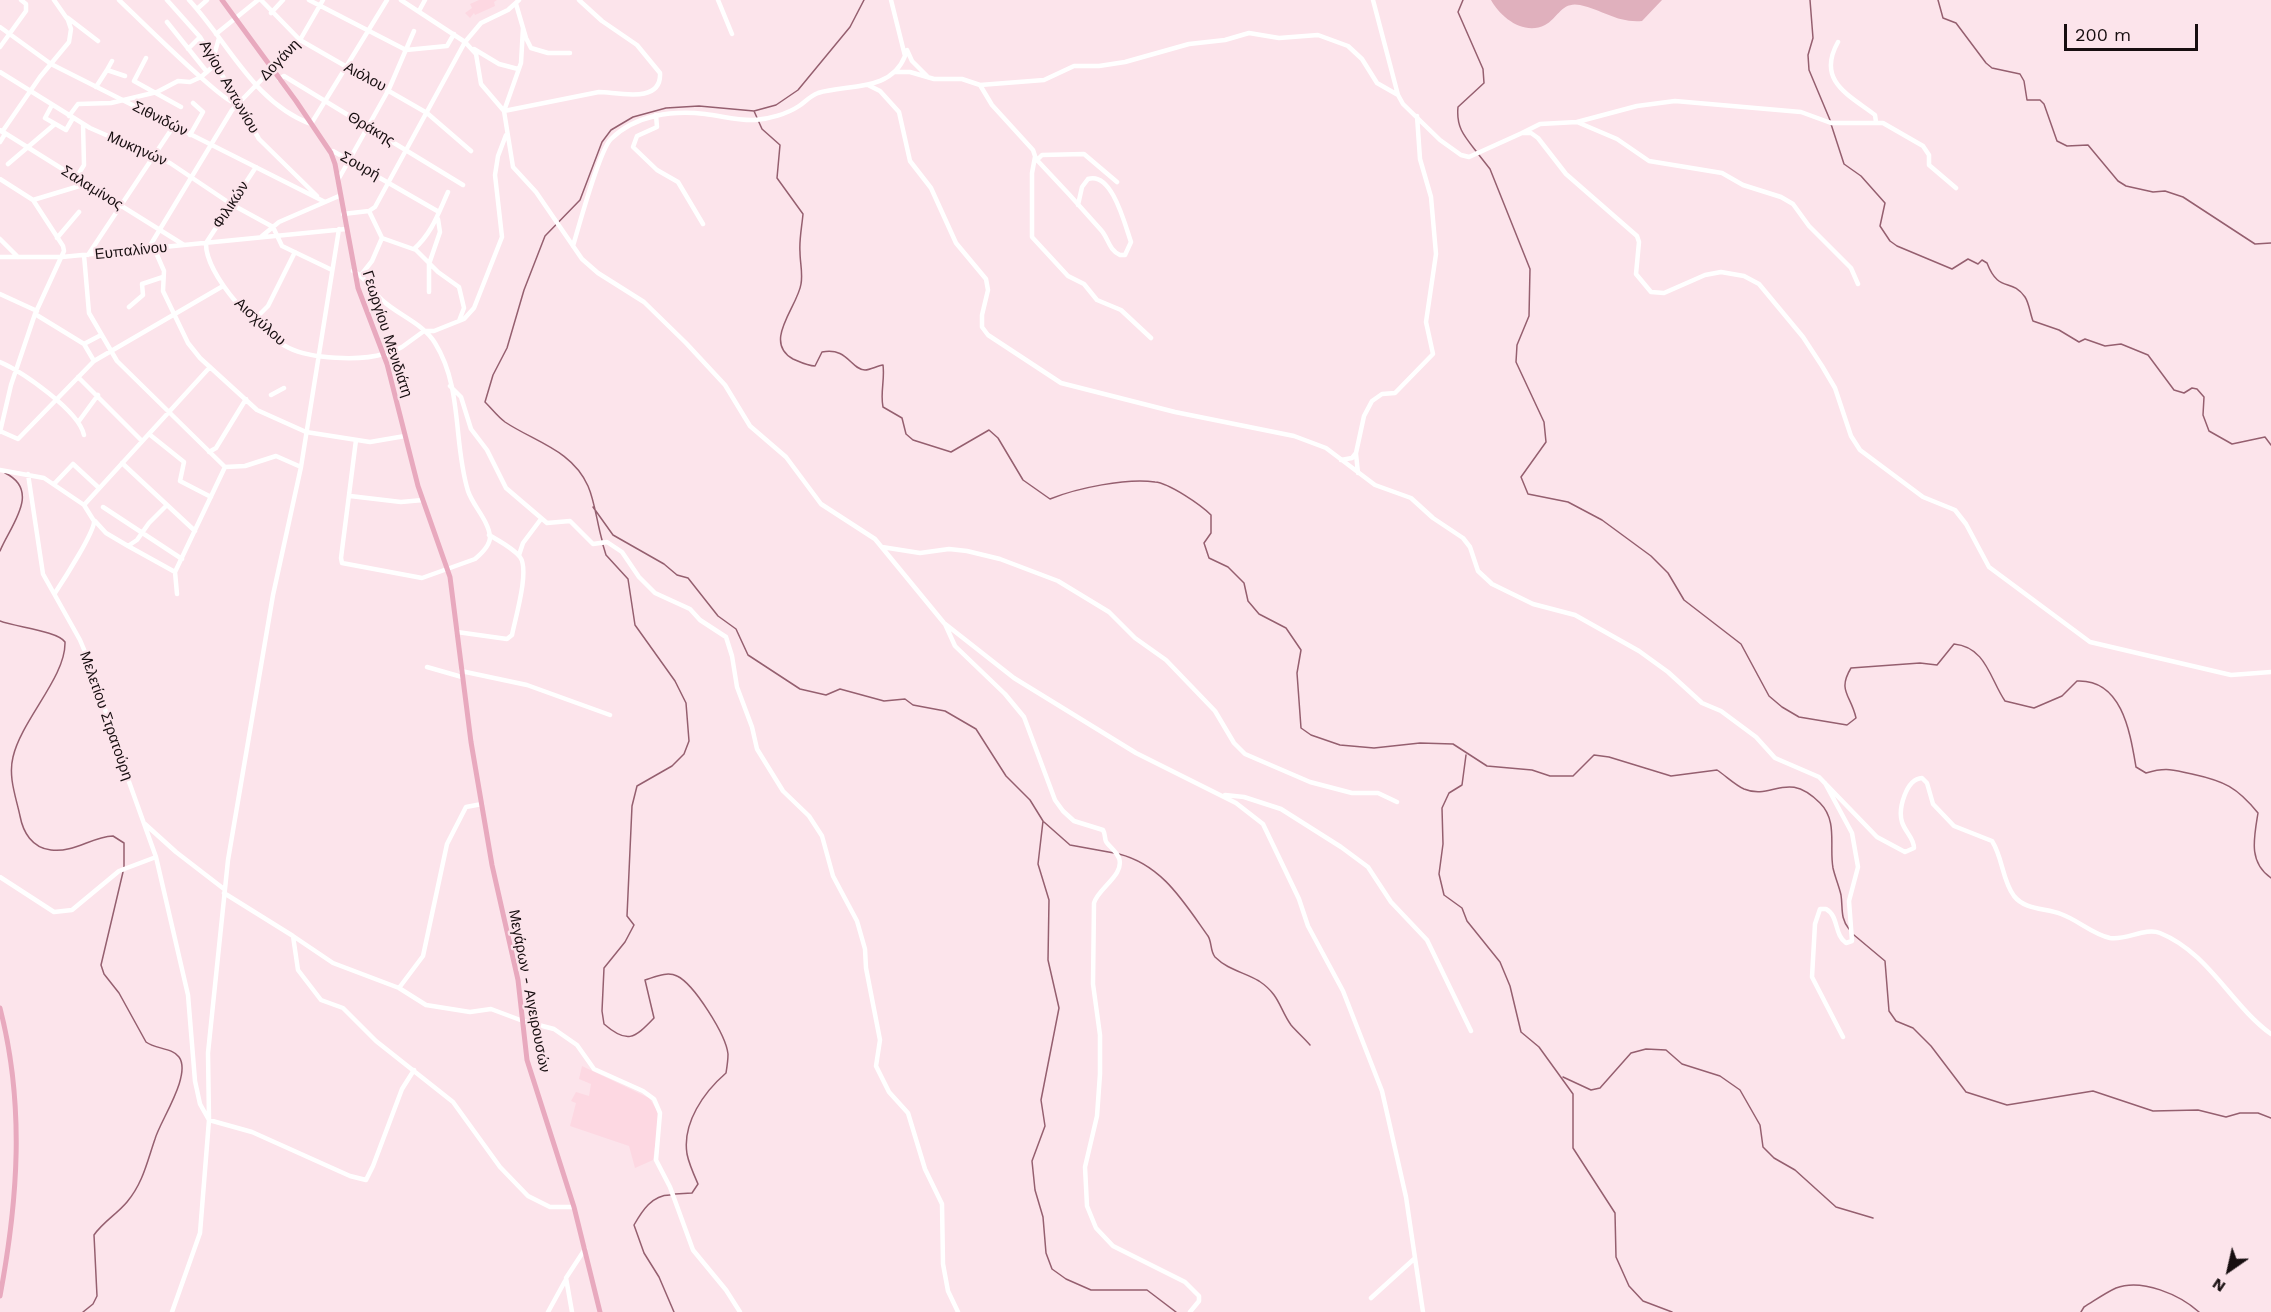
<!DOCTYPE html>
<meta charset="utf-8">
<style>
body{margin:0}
#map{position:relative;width:2271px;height:1312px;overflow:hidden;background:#fce4eb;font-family:"Work Sans",sans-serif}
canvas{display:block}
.north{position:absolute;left:2199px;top:1240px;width:60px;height:60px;-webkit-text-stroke:4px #fce4eb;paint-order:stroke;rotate:214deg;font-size:16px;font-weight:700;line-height:24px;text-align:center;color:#170e10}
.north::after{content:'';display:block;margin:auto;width:21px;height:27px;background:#170e10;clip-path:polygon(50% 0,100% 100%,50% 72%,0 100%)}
.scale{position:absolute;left:2064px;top:24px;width:134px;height:27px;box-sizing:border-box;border:3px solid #170e10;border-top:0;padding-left:8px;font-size:18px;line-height:21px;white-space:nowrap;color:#170e10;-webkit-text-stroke:4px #fce4eb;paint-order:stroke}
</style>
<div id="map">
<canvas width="2271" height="1312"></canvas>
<div class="north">N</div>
<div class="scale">200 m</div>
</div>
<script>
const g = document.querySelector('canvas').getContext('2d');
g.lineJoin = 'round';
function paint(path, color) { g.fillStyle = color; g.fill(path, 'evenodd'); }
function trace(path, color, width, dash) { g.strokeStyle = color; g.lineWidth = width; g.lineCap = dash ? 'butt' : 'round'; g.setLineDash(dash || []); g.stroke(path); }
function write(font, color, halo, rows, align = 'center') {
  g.font = font + ' "Work Sans",sans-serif'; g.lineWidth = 4.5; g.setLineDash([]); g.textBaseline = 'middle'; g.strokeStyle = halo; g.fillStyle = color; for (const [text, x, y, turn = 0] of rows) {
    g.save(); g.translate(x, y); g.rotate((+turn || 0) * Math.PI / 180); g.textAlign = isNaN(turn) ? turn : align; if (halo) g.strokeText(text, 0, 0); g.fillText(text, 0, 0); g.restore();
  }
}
const built = new Path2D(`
 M 479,0 L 497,0 L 494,2 L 495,6 L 475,15 L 474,13 L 470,18 L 465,13 L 472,8 L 470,4 Z
 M 582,1066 L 649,1098 L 657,1110 L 659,1121 L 653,1160 L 635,1168 L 629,1146 L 570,1126 L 576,1103 L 571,1101 L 576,1092 L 589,1096 L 591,1084 L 579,1079 Z`);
const green = new Path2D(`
 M 1491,0 L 1662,0 L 1642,21 C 1617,23 1603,10 1580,5 C 1562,1 1558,18 1545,25 C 1524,36 1500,17 1491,0 Z`);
const stream = new Path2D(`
 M 1463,0 L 1458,12 L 1483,69 L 1484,83 L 1458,107 C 1456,127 1464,136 1476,151
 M 1810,0 L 1813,38 L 1808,55 L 1809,70 L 1830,120
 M 1938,0 L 1943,18 L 1956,23 L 1986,63 L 1992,68 L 2020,74 L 2024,81 L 2027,100 L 2040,100 L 2044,104 L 2057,141 L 2067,146 L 2088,145 L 2118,181 L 2126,186 L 2153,192 L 2165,191 L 2183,197 L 2255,244 L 2271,243
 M 754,111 L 762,129 L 780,145 L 777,178 L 803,214 C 802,226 799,240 800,252 C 800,263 803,273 801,284 C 798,306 762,342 793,359 C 800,362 808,366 815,366 L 822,352 C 848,347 850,369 865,370 C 870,370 877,366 883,365 C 885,380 880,393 883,407 L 902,418 L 906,434 L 913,440 L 951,452 L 989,430 L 998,438 L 1023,480 L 1050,499 C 1077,488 1126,478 1155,482 C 1169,483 1201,505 1211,515 L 1211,533 L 1204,543 L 1209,558 L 1228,567 L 1244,583 L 1248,601 L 1259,614 L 1286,628 L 1301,650 L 1297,673 L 1301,728 L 1311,735 L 1340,745 L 1374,748 L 1420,743 L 1453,744 L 1487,766 L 1532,770 L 1550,776 L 1573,776 L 1594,755 L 1609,757 L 1671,776 L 1717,770 C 1726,776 1735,785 1744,789 C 1773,801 1786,769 1820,803 C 1838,821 1829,846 1833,868 C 1835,877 1839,886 1841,895 C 1843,908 1840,918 1849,929
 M 1831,124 L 1844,164 L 1861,176 L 1885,203 L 1880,226 L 1890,241 L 1897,246 L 1952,269 L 1968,259 L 1978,264 L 1982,260 L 1987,263 C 1999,294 2011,277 2025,297 C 2029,303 2030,313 2033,321 L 2059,330 L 2079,342 L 2085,339 L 2105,346 L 2121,344 L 2148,355 L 2174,390 L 2184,393 L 2192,388 L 2197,389 L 2204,397 L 2203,415 L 2209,431 L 2232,444 L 2265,437 L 2271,445
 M 1479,155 L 1490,169 L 1530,269 L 1529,316 L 1517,345 L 1516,362 L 1544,422 L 1546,442 L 1521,477 L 1528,494 L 1568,502 L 1602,520 L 1651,556 L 1668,573 L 1684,600 L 1741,644 L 1769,696 L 1782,707 L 1799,717 L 1847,725 L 1856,718 C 1851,695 1837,691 1851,668 L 1920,663 L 1937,665 L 1954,644 C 1986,647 1990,679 2005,701 L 2034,708 L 2062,696 L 2077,681 C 2122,679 2130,732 2136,767 L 2146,773 C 2167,767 2172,770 2192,774 C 2224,781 2237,787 2258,813 C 2254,838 2248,862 2271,878
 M 593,507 L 613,535 L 664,564 L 677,575 L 688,578 L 718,616 L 736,629 L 748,655 L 800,689 L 826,695 L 840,689 L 884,701 L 905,699 L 913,705 L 945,711 L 976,729 L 1006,776 L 1030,800 L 1043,821 L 1038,864 L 1049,900 L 1048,960 L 1059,1008 L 1041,1100 L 1045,1126 L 1032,1161 L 1035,1190 L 1043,1217 L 1046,1253 L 1052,1269 L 1066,1279 L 1091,1290 L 1147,1290 L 1176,1312
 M 602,540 C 597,523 595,502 588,486 C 572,450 535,442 505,422 C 498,417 492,409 485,402 L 493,375 L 507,348 L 524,290 L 545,236 L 580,200 L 602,142 L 611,130 L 633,117 L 666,108 L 699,106 L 754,111 L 776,105 L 798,90 L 850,27 L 864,0
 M 603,545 L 606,555 L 628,579 L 635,625 L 675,681 L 686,703 L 689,741 L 684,754 L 672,766 L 637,786 L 632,806 L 627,916 L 634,925 L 625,942 L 604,968 L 602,1011 L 604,1024 C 627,1044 634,1039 654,1018 L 645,980 C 655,977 667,971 677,976 C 694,984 726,1035 728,1054 C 728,1060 727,1067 726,1073 C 704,1092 682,1123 687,1154 C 689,1164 694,1175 698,1184 L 692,1193 L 675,1194
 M 0,551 C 10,526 42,491 5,473
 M 0,621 C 15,627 58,631 65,642 C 66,677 22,719 13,757 C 8,777 16,797 20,816 C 23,832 32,848 51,850 C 74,853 91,837 113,836 L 124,843 L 124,867
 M 1466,755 L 1462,785 L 1449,793 L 1442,808 L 1443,844 L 1439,874 L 1444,895 L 1462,908 L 1467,921 L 1500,962 L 1510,986 L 1521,1032 L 1539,1047 L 1573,1094 L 1573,1148 L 1615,1213 L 1616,1257 L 1629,1286 L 1643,1301 L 1672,1312
 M 1044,822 L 1070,845 L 1114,853
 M 1119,854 C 1162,865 1183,901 1208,936 C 1212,942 1210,951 1215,957 C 1228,970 1244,972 1259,981 C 1280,995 1279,1008 1291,1025 C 1297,1032 1304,1038 1310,1045
 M 1854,935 L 1885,961 L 1889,1011 L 1896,1021 L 1913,1028 L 1931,1046 L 1966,1092 L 2007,1105 L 2093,1091 L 2153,1111 L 2198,1110 L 2226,1117 L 2240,1113 L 2258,1113 L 2271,1118
 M 1563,1077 L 1591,1090 L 1600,1088 L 1631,1053 L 1646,1049 L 1666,1050 L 1682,1064 L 1720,1076 L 1740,1090 L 1760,1125 L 1763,1147 L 1774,1158 L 1795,1170 L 1836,1207 L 1873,1218
 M 670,1195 C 652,1195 642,1211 634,1225 L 644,1253 L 659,1277 L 674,1312
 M 83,1312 L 93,1304 L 97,1296 L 94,1235 C 103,1222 117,1214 127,1202 C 143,1183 147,1162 155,1139 C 160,1121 192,1075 179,1057 C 173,1048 155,1049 146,1042 L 119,993 L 104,974 L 101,965 L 123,872
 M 2081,1312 L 2084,1307 C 2094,1301 2105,1293 2116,1288 C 2142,1278 2180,1295 2199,1312`);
const minor = new Path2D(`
 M 119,0 C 135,15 225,105 237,104
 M 167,0 L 200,37 L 259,139 L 317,196
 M 189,0 C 228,42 254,103 311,124 L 387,0
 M 261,0 L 300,40 L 427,113 L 471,151
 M 309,0 L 406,50
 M 401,0 L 465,42 L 476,54 L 481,84 L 504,111 L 513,167 L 536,192 L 582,259 L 598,273 L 644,302 L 686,343 L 725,385 L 750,426 L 786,457 L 821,504 L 875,539 L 944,623 L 1014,678 L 1136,753 L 1236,803 L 1263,824 L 1299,899 L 1308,926 L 1343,991 L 1382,1091 L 1406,1197 L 1423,1312
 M 718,0 L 732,34
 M 1373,0 L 1398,95 L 1403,104 L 1440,140 L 1461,155 L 1469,157 L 1522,133 L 1531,133 L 1538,138 L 1566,174 L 1637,236 L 1639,242 L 1636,274 L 1651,292 L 1664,293 L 1705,275 L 1721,272 L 1744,276 L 1759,284 L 1803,337 L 1822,366 L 1835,388 L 1851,436 L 1860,450 L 1923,497 L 1955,510 L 1966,524 L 1989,567 L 2090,642 L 2231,675 L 2271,672
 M 516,4 L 526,38 L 531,48 L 548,53 L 570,53
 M 197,9 L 207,0
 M 419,11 L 425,0
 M 271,13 L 283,0
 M 68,18 L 98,41
 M 167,22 L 207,72
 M 0,27 L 51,64 L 325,202
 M 216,34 L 258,0
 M 1838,42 C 1816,81 1849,95 1875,115 L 1876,122
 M 0,47 L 26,11 L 26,4 L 21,0
 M 188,49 L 200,37
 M 474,49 L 499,64 L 518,69
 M 406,50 L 447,46 L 454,34
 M 907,50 L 912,61 L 927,76
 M 146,58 L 134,81 L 181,107
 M 213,59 L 219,38
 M 107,70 L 112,61
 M 0,72 L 90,128 L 170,163 L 231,204 L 273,227 L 282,246 L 332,270
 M 895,72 L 910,72 L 934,79 L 962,79 L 980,85 L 1044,80 L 1074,66 L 1099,66 L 1125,62 L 1189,44 L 1225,40 L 1249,33 L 1279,38 L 1318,35 L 1348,46 L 1362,59 L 1377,83 L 1398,95
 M 279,79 L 284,76 L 463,185
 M 868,85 L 880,91 L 899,112 L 910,161 L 931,188 L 956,243 L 986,279 L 988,290 L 982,315 L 982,327 L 988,335 L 1061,383 L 1175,412 L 1294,436 L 1326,448 L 1375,485 L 1411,498 L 1433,518 L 1463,538 L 1470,547 L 1478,571 L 1492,584 L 1533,604 L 1575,615 L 1639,651 L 1668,672 L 1702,703 L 1721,711 L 1756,737 L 1775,758 L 1819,777 L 1877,837 L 1905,852 L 1914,848 C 1914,838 1905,832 1902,822 C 1898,809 1906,779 1922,778 L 1927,783 L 1933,804 L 1954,826 L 1992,841 C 2003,858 2002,880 2014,896 C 2025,910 2045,908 2061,914 C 2078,920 2092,934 2110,938 C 2126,941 2145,927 2160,933 C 2209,953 2230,1004 2271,1034
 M 980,85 L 992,105 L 1033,150 L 1036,159 C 1058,182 1080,206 1101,230 C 1109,239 1108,249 1120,255 L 1125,255 L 1131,242 C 1125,225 1112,171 1088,179 L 1082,187 L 1078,205
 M 96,87 L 107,70 L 125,76
 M 52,105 L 45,118 L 66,130 L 73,118
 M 504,111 L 599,92 C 616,92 662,105 660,73 L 637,45 L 602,21 L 579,0
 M 504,111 L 521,63 L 523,28
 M 656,115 L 657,127 L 637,136 L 633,147 L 657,170 L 678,182 L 703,224
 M 69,116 L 78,104 L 111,103 L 157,92 L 178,81 L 190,82 L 201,77 L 216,64
 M 1577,122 L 1637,106 L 1675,101 L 1801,112 L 1831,123 L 1883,123 L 1923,146 L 1929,155 L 1929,165 L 1956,188
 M 0,130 L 184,245
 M 2,132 L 40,77 L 69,42 L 71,29 L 68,20 L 54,0
 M 1522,133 L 1540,124 L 1577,122 L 1617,139 L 1649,161 L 1722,173 L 1743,185 L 1781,197 L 1793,204 L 1809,226 L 1851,268 L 1858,284
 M 190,135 L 203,112 L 193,103
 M 0,142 L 5,134
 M 331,153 L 333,151 L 439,212
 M 1035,157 L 1032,173 L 1032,237 L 1068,276 L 1084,284 L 1097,300 L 1121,310 L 1151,338
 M 1037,160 L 1042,155 L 1084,154 L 1117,182
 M 8,164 L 55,124
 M 256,167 L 206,243 C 205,275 260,334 289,348 C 311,359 360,361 384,354
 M 76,178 L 84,165 L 83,124
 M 0,179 L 33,200 L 63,246 L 64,251 L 35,314 L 11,385 L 0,432
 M 338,180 L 389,89 L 414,31
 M 33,200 L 86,184
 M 369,211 L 382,238 L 416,250 L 438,272 L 459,287 L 464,308 L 459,321
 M 343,214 L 369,211 L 375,207 L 465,42 L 481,23 L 508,10 L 519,0
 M 262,236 L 279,222 L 339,196
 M 57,238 L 79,212
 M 0,239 L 18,257
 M 573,246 C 579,226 599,151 611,139 C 635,115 673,110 705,114 C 722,116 739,121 755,120 C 769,119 787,114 799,106 C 805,102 810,96 818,93 C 848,84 891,92 905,56 L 891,0
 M 154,248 L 164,271 L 163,291 L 188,343 L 200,358 L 257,410 L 306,432 L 370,442 L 405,436
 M 148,249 L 232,110 L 300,40 L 323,0
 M 414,249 C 432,233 438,214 448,192
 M 84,255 L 89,313 L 117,361 L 225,467 L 245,466 L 276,456 L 301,467
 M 88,255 L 173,127
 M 0,257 L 62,257 L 346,229
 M 353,271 C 367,278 371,290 382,300 C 398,315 424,324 435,343 C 463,388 453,443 468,491 C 473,506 489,521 490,537 C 490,545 481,554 475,559 L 422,578 L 342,563 L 341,558 L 356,440
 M 361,275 L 372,261 L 382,238
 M 429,292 L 429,264 L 440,232 L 438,219
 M 0,294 L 37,311
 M 129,307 L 143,295 L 142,284 L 163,277
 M 35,314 L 84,344 L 94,361
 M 255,319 L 268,306 L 295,252
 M 84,344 L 101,335
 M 384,356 L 402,347 L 424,331 L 434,331 L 464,319 L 474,308 L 502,237 L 495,175 L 498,156 L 506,135
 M 0,362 C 23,372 79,411 84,435
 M 78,377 L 142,441
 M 450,386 L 461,397 L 471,429 L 487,450 L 506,488 L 547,523 L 570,521 L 593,544 L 607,542 L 622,552 L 639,577 L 655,593 L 690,609 L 700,620 L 726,637 L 732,656 L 737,687 L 752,727 L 757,749 L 783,791 L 809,816 L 822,836 L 833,876 L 857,921 L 865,949 L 866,968 L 880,1040 L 876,1066 L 889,1092 L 908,1113 L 925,1169 L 942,1204 L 943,1264 L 948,1291 L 958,1312
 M 271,395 L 284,388
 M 79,421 L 98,395
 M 0,431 L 18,439 L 94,361 L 223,286
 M 149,434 L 184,462 L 180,481 L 211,497
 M 209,452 L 216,448 L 246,399
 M 1356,454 L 1358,473
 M 1341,460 L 1352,458 L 1356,453 L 1364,416 L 1372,401 L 1382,394 L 1395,393 L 1433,354 L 1426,322 L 1436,254 L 1431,197 L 1420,159 L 1417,116
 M 122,463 L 195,531
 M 0,470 L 44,478 L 84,505
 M 28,474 L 43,574 L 80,640 L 96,678 L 114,740 L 156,857 L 188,995 L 195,1081 L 200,1104 L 209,1120 L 252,1132 L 350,1176 L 366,1180 L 373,1166 L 402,1089 L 414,1070
 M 54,484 L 73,464 L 99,488
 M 350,496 L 401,502 L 423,500
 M 103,507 L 182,559
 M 95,521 L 106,533 L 128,546 L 137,540 L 149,523 L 167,505
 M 128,546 L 175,572
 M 882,547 L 920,553 L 949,549 L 967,551 L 1000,559 L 1058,581 L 1109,612 L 1135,638 L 1166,660 L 1215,711 L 1234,743 L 1245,754 L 1310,782 L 1352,793 L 1378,793 L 1397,802
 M 519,555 L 523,543 L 541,519
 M 55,593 C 63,581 95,531 94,521 L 84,505 L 210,367
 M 177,594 L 175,572 L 225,467
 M 945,624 L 955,646 L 1005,694 L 1024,717 L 1055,800 L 1063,811 L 1074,821 L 1103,830 C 1106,835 1104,840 1107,843 C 1112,849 1116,851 1119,858 C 1125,875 1098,888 1094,903 L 1093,984 L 1100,1035 L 1100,1074 L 1097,1116 L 1085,1167 L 1087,1206 L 1096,1228 L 1113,1246 L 1185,1282 L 1199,1296 L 1199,1301 L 1190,1312
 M 457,632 L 507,639 L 512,635 C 515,619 530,570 520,557 C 513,548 499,541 489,535
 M 427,667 L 462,677
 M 461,671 L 527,685 L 610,715
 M 1825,783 L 1852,833 L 1858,867 L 1849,901 L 1852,941 L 1846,943 C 1834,935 1839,916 1826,909 L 1820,909 L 1815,924 L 1812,977 L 1843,1037
 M 1225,795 L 1244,797 L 1281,809 L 1341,847 L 1368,867 L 1391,902 L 1427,940 L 1471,1031
 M 145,824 L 176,852 L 224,889
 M 0,877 L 54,912 L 72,910 L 119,871 L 156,857
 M 224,893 L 293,936 L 298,970 L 321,1000 L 343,1008 L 376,1041 L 453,1102 L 500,1167 L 528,1196 L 550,1207 L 574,1207
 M 293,936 L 333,963 L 399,988 L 423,956 L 447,844 L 466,807 L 482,804
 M 399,988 L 426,1005 L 470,1012 L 491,1009 L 523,1021 L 554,1029 L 577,1045 L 594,1069 L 643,1091 L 654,1099 L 660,1113 L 656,1160 L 670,1187 L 693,1250 L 726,1290 L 740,1312
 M 1371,1298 L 1414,1259
 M 172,1312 L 200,1233 L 209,1120 L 208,1053 L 228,860 L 273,595 L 301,467 L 339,229
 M 548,1312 L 565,1281
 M 572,1312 L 566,1278 L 585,1249`);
const major = new Path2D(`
 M 222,0 L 296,101 L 331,153 L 335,164 L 358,288 L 387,364 L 418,486 L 450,577 L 471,742 L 492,865 L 518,980 L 527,1060 L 574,1207 L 600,1312
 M 0,1008 C 25,1105 18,1200 0,1296`);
const streetNames = [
 ["Δογάνη",280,60,-46],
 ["Αιόλου",365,77,28],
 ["Αγίου Αντωνίου",229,87,60],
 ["Σιθνιδών",160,119,27],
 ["Θράκης",371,129,31],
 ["Μυκηνών",137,149,24],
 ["Σουρή",360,166,29],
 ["Σαλαμίνος",92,188,32],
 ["Φιλικών",231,205,-57],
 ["Ευπαλίνου",131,251,-6],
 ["Αισχύλου",260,322,42],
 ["Γεωργίου Μενιδιάτη",387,334,72],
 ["Μελετίου Στρατούρη",106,716,71],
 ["Μεγάρων - Αιγειρουσών",529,991,79]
];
paint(built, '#fdd8e2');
paint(green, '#e0b0bd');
trace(stream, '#955f6f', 1.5);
trace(minor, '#fff', 4.5);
trace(major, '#e8a9be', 5);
write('15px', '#170e10', '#fce4eb', streetNames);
</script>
